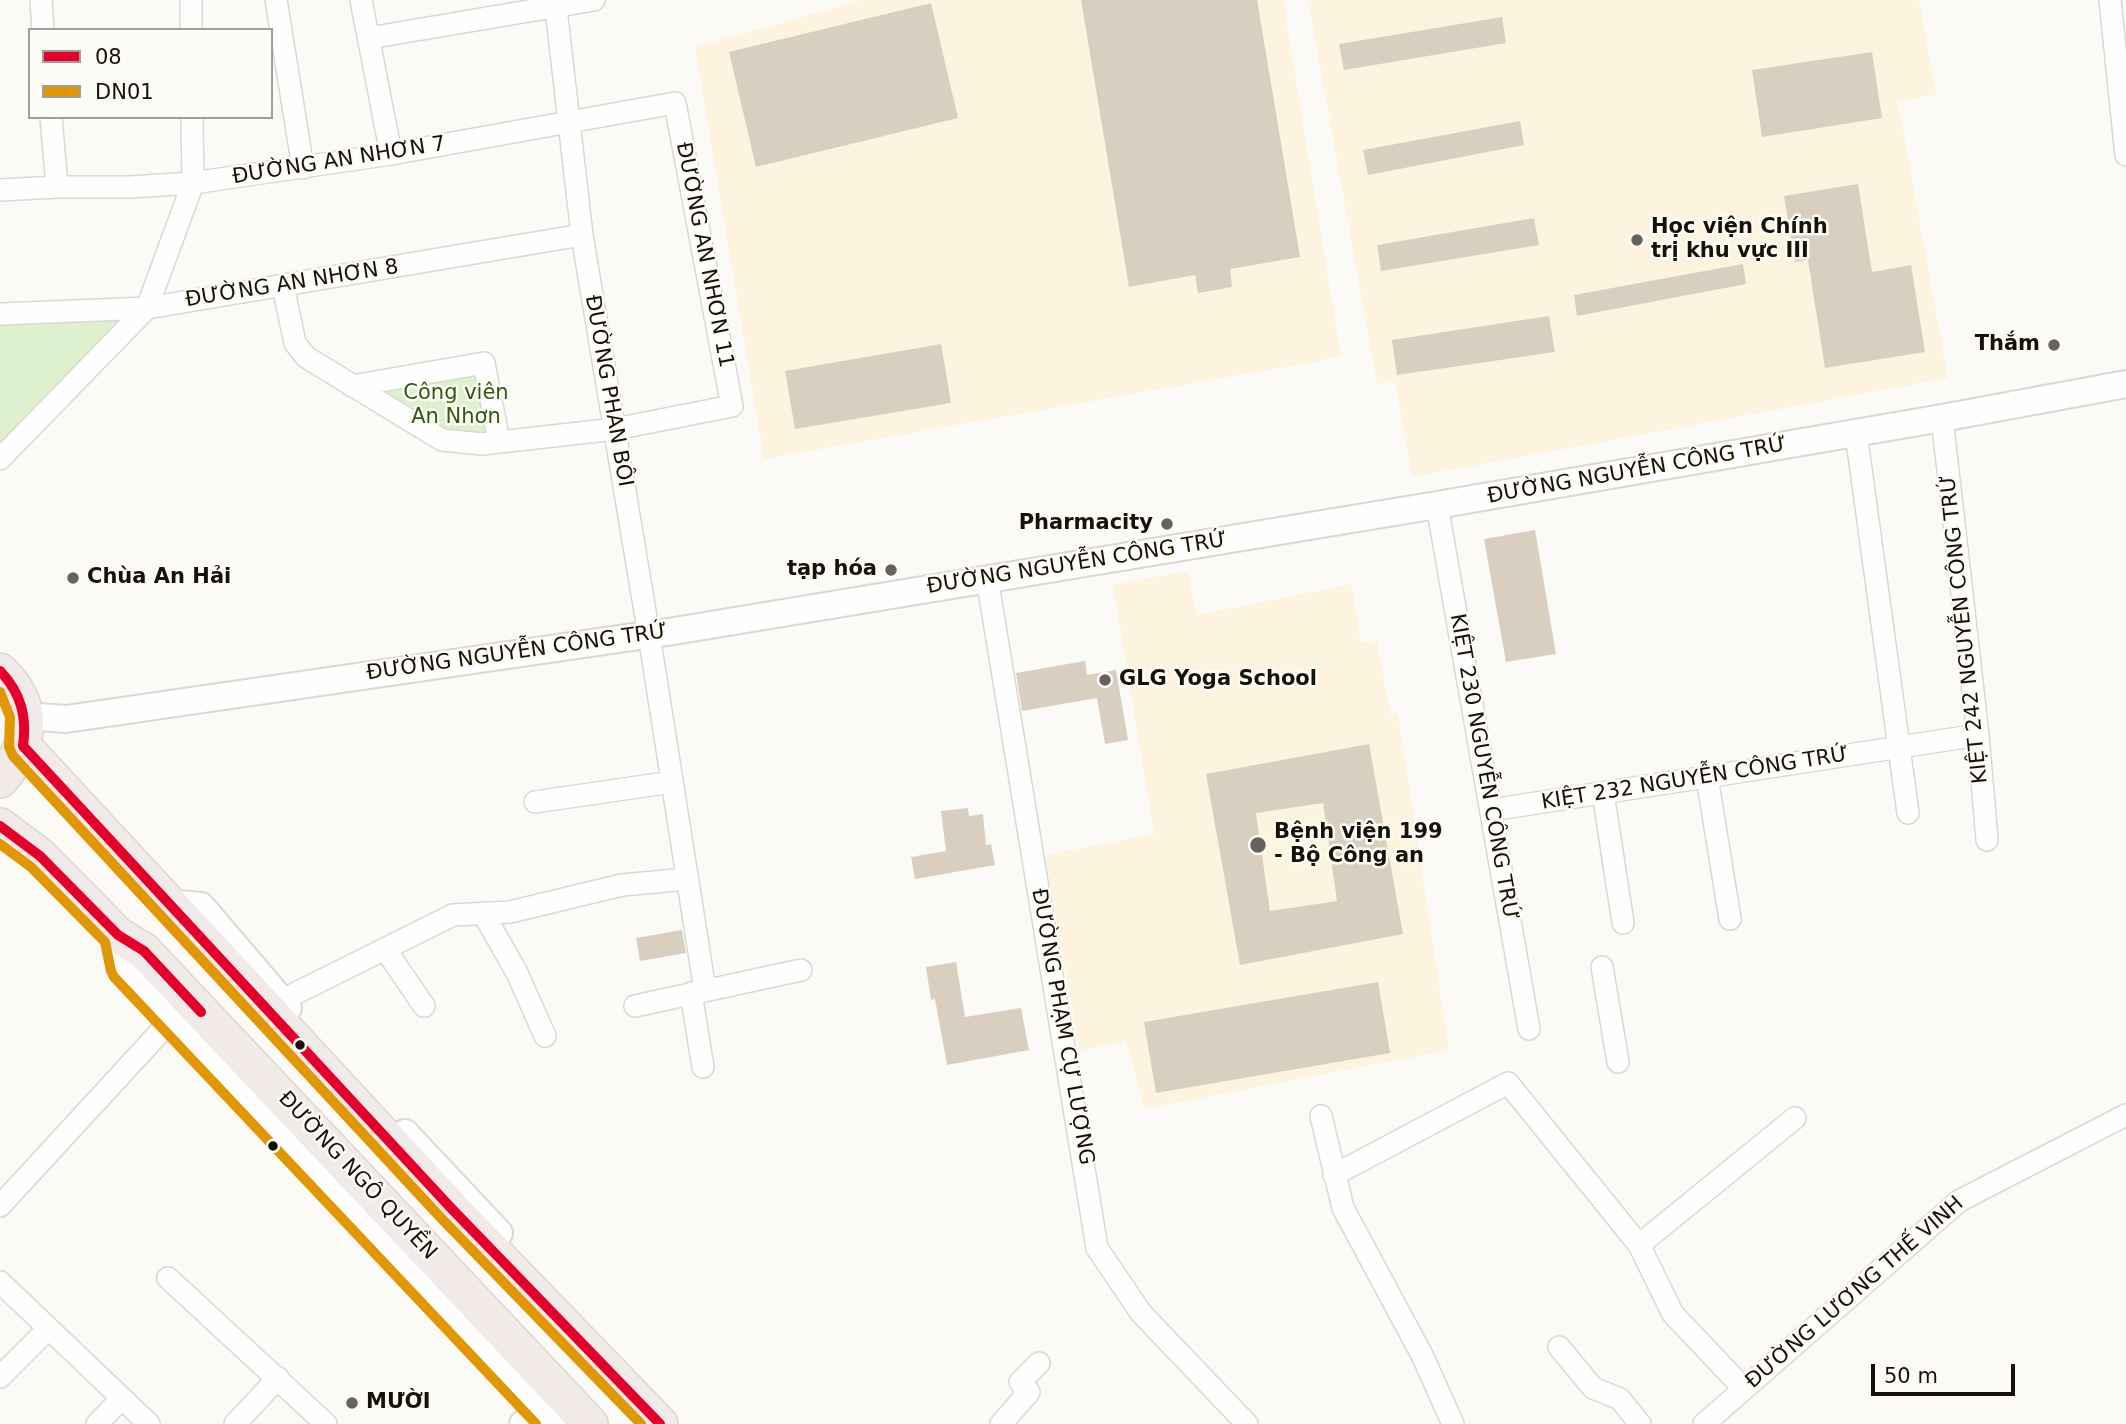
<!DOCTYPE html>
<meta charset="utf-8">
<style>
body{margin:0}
#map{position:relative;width:2126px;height:1424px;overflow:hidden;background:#fbfaf7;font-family:"DejaVu Sans",sans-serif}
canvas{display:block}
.legend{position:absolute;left:28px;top:28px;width:245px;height:91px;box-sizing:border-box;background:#fdfbf5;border:2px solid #a19e96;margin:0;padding:9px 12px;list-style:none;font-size:21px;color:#161208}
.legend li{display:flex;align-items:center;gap:14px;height:35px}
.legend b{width:35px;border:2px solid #a19e96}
.scale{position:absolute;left:1871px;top:1364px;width:144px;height:32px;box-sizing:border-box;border:4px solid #161208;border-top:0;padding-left:9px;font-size:21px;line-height:24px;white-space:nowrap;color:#161208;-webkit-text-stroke:5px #fdfbf5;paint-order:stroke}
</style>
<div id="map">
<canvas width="2126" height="1424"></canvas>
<ul class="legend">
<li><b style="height:9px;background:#e4002b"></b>08</li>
<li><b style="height:9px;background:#e09701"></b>DN01</li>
</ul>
<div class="scale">50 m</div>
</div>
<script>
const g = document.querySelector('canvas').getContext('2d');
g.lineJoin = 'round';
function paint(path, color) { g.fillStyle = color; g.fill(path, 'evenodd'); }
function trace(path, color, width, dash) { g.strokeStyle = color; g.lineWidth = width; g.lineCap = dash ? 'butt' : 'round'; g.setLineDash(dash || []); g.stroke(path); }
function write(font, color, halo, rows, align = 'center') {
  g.font = font + ' "DejaVu Sans",sans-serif'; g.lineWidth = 5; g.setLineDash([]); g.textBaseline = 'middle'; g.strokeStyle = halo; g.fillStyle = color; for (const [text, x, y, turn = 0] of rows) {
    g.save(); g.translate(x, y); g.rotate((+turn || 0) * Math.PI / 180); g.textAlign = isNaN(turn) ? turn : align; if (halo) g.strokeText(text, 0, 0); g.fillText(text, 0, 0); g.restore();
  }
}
const built = new Path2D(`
 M 862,0 L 1283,0 L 1341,357 L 764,459 L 695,47 Z
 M 1308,0 L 1919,0 L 1936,94 L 1898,102 L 1948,378 L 1412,477 L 1395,382 L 1377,384 Z
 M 1187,571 L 1197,615 L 1352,584 L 1361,643 L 1377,640 L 1390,714 L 1398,714 L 1449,1050 L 1144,1109 L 1126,1040 L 1080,1052 L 1045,855 L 1154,834 L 1113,585 Z`);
const green = new Path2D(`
 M 130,317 L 0,445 L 0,324 Z
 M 481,368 L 495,439 L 441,434 L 363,388 Z`);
const building = new Path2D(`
 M 1081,0 L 1257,0 L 1300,257 L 1230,269 L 1232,287 L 1198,293 L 1195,275 L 1129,287 Z
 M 931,3 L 958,118 L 756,167 L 729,52 Z
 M 1502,17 L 1506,43 L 1344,70 L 1339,44 Z
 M 1872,52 L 1882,118 L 1762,137 L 1752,70 Z
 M 1520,121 L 1524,145 L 1368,175 L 1363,150 Z
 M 1858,184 L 1872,272 L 1911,265 L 1925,352 L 1825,368 L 1808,260 L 1795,262 L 1784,196 Z
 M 1534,218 L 1539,245 L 1381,271 L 1377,245 Z
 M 1743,264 L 1746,284 L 1577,316 L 1574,295 Z
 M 1549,316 L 1555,352 L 1397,375 L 1392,340 Z
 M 941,344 L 951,403 L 795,429 L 785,371 Z
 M 1535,530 L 1556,654 L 1506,662 L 1484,539 Z
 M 1085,661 L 1087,675 L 1116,670 L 1128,740 L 1105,744 L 1097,698 L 1022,711 L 1016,673 Z
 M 1369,744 L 1403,934 L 1240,965 L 1206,774 ZM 1323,803 L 1337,901 L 1270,911 L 1256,813 Z
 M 968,808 L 969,816 L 983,814 L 986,845 L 991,844 L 995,865 L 915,879 L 911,857 L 946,851 L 941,811 Z
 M 682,930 L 686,953 L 640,961 L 636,938 Z
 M 956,962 L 965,1017 L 1021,1008 L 1029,1050 L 947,1065 L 935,999 L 931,1000 L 926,967 Z
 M 1378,982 L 1390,1053 L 1156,1093 L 1144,1022 Z`);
const minor = new Path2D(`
 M 41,0 L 43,30
 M 191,0 L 191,30
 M 276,0 L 303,168
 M 361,0 L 391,154
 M 555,0 L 582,235 L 649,635 L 705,990
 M 2110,0 L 2126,155
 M 369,38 L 594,0
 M 51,117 L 57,187
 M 0,190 L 57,187 L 130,187 L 193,183 L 391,154 L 675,103 L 732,406 L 615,429 L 482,444 L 442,440 L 306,357 L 295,343 L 283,286
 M 0,314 L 147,308 L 582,235
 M 352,386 L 484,363 L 499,442
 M 1942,418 L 1978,735 L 1987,840
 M 1856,433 L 1908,813
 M 0,459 L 147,308 L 193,183 L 192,117
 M 1437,505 L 1529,1029
 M 987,578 L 1097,1248 L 1141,1313 L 1247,1424
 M 1707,777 L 1730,919
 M 1603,793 L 1623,923
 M 535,802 L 672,782
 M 1491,810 L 1978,735
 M 483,913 L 517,973 L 545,1036
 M 385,949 L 424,1006
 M 1602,967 L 1618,1062
 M 691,993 L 703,1067
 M 270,1006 L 453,915 L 510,912 L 622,885 L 687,879
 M 635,1006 L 801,970
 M 1321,1116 L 1343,1208 L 1422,1355 L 1453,1424
 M 1334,1175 L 1508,1083 L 1639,1245 L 1673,1314 L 1744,1389
 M 0,1206 L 173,1018
 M 1639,1245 L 1795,1118
 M 168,1278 L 326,1424
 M 0,1282 L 149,1424
 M 1559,1347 L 1593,1388 L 1620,1399 L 1640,1424
 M 0,1377 L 48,1329
 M 97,1424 L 121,1399
 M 235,1424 L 278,1378
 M 1001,1424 L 1029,1392 L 1020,1382 L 1039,1363
 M 1704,1424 L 1959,1201 L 2126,1115`);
const tertiary = new Path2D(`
 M 25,716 L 66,719 L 674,631 L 1437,505 L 1942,418 L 2126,384
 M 166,903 L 201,906 L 288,1008
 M 118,935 L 124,967 L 555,1424
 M 405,1133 L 499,1233
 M 523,1424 L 553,1397`);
const trunk = new Path2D(`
 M 0,671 C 36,705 32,745 0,780
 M 23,746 L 451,1208 L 660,1424
 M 0,826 L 40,856 L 118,935 L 144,951 L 590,1424`);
const bus1 = new Path2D(`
 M 0,671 C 21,693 27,716 23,746 L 451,1208 L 660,1424
 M 0,826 L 40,856 L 118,935 L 144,951 L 201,1012`);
const bus2 = new Path2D(`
 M 0,692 L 10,717 L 9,747 L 13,756 L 441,1218 L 641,1424
 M 0,844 L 31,867 L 105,942 L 111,971 L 114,977 L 536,1424`);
const markers = [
 [1637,240,7,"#66635c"],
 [2054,345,7,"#66635c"],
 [1167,524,7,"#66635c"],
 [891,570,7,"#66635c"],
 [73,578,7,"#66635c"],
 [1105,680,7,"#66635c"],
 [1258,845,9,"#66635c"],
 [300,1045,6,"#161208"],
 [273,1146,6,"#161208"],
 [352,1403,7,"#66635c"]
];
const streetNames = [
 ["ĐƯỜNG AN NHƠN 7",339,161,-9],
 ["ĐƯỜNG AN NHƠN 11",704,255,79],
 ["ĐƯỜNG AN NHƠN 8",292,284,-9],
 ["ĐƯỜNG PHAN BÔI",608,391,80],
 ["ĐƯỜNG NGUYỄN CÔNG TRỨ",1637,471,-10],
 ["ĐƯỜNG NGUYỄN CÔNG TRỨ",1077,564,-9],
 ["KIỆT 242 NGUYỄN CÔNG TRỨ",1965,629,-96],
 ["ĐƯỜNG NGUYỄN CÔNG TRỨ",517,653,-8],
 ["KIỆT 230 NGUYỄN CÔNG TRỨ",1483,767,80],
 ["KIỆT 232 NGUYỄN CÔNG TRỨ",1695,779,-9],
 ["ĐƯỜNG PHẠM CỰ LƯỢNG",1062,1027,80],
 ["ĐƯỜNG NGÔ QUYỀN",357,1176,47],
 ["ĐƯỜNG LƯƠNG THẾ VINH",1855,1293,-41]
];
const poiNames = [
 ["Học viện Chính",1651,228],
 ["trị khu vực III",1651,252],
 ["Thắm",2040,345,"right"],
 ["Pharmacity",1153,524,"right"],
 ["tạp hóa",877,570,"right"],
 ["Chùa An Hải",87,578],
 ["GLG Yoga School",1119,680],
 ["Bệnh viện 199",1274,833],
 ["- Bộ Công an",1274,857],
 ["MƯỜI",366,1403]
];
const parkNames = [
 ["Công viên",456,394],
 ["An Nhơn",456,418]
];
paint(built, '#fcf4de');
paint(green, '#ddf1ce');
paint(building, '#d9cfc1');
trace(minor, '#dad8d1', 24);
trace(tertiary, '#dad8d1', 30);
trace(trunk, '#d8d7d4', 38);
trace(minor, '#fefefe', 21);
trace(tertiary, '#fefefe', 26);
trace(trunk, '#f2eae8', 35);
trace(bus1, '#e4002b', 10);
trace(bus2, '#e09701', 10);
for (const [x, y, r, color] of markers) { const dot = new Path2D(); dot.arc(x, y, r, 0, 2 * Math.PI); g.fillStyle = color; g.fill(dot); trace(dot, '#fdfbf5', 2.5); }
write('21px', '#161208', '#fdfbf5', streetNames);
write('bold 21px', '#161208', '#fdfbf5', poiNames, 'left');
write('21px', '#335911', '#fdfbf5', parkNames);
</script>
